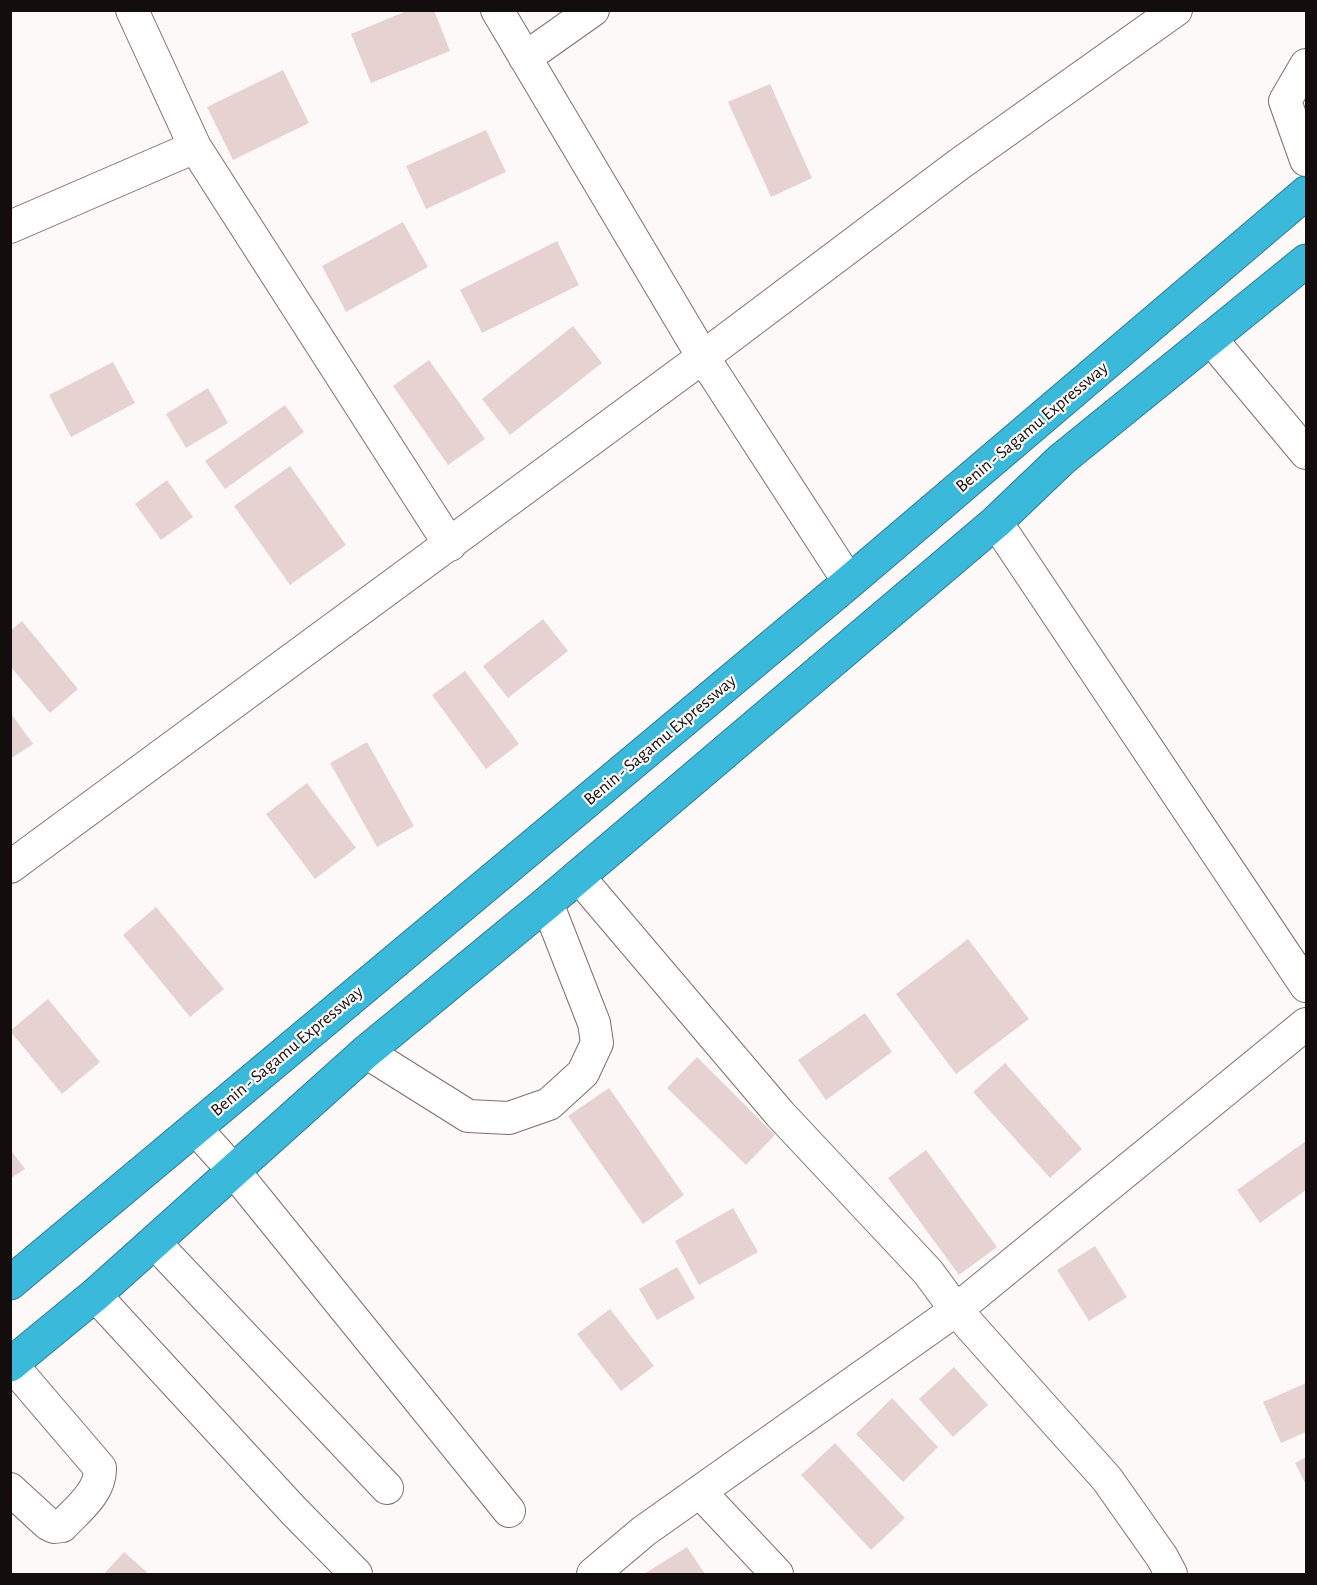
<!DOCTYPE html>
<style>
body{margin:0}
#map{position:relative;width:1317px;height:1585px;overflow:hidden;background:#fef9f9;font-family:"Alegreya Sans",sans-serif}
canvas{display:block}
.frame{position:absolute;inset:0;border:12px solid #140d0d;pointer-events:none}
</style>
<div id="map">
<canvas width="1317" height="1585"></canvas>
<div class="frame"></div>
</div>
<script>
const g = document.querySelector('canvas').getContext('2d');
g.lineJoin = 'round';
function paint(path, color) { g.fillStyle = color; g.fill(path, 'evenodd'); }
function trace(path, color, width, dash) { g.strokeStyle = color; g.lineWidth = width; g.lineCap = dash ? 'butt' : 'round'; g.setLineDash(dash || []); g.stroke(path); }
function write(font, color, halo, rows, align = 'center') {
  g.font = font + ' "Alegreya Sans",sans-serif'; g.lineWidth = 4.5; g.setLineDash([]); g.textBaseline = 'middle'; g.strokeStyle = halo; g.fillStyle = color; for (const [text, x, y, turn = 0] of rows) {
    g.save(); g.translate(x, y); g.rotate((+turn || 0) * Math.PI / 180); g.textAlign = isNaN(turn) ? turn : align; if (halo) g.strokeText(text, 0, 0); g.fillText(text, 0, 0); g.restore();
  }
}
const building = new Path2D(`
 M 409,10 L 434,10 L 450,51 L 371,83 L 351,34 Z
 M 283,70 L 309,123 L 233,160 L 207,107 Z
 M 770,84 L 812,178 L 771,197 L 728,102 Z
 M 486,130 L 506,172 L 426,209 L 406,166 Z
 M 403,222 L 428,267 L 346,312 L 322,266 Z
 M 557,241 L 579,285 L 482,333 L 460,290 Z
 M 573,326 L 602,363 L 510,435 L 482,399 Z
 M 429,360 L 485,439 L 448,465 L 393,386 Z
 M 113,362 L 135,403 L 71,437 L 49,395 Z
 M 208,388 L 228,423 L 186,448 L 166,414 Z
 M 285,405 L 304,432 L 225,489 L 205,461 Z
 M 290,466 L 346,545 L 290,585 L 234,506 Z
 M 167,480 L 193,517 L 161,540 L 135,504 Z
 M 543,619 L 568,651 L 508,698 L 483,666 Z
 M 22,621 L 78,689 L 50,713 L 10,666 L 10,631 Z
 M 465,671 L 519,744 L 486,769 L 432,695 Z
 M 10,712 L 33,744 L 10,759 Z
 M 367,742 L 414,826 L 377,847 L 330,763 Z
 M 307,783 L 356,848 L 315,879 L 266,814 Z
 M 156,907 L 224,989 L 190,1017 L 123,935 Z
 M 968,939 L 1029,1019 L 956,1074 L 896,994 Z
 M 48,999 L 100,1062 L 62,1094 L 10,1031 Z
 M 865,1013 L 892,1052 L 826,1100 L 798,1060 Z
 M 697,1057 L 775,1135 L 746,1165 L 667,1088 Z
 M 1005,1063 L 1082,1149 L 1050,1178 L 973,1092 Z
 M 609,1088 L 684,1195 L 643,1224 L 568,1116 Z
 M 1306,1141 L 1306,1190 L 1260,1223 L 1237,1190 Z
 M 10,1149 L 25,1169 L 10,1179 Z
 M 926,1150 L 997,1247 L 959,1275 L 888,1178 Z
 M 733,1208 L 758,1252 L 699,1285 L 675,1241 Z
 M 1095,1246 L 1127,1297 L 1089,1321 L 1057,1270 Z
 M 677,1267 L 695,1298 L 657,1320 L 639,1289 Z
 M 610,1309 L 654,1366 L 621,1391 L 577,1334 Z
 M 954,1367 L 988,1405 L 953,1437 L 919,1399 Z
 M 1306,1383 L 1306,1432 L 1281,1443 L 1263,1402 Z
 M 892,1398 L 938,1447 L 903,1482 L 856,1434 Z
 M 835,1443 L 905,1518 L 871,1550 L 801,1475 Z
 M 1306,1457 L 1306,1485 L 1295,1463 Z
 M 687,1547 L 705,1574 L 644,1574 Z
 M 124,1552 L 149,1574 L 104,1574 Z`);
const minor = new Path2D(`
 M 132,10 L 195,147 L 450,545
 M 497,10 L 703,357 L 849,582
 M 525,58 L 593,10
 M 1306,65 L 1285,101 L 1306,160
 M 10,227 L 195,147
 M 1210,338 L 1306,453
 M 996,522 L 1306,986
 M 10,867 L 703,357 L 958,165 L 1176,10
 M 578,876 L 780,1114 L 928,1272 L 956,1310 L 1107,1479 L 1162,1557 L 1171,1574
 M 366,1052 L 468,1116 L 509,1118 L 549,1104 L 583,1073 L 597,1043 L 594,1023 L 547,903
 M 195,1128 L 233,1170 L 509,1511
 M 154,1242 L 387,1488
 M 95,1295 L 293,1510 L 356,1574
 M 10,1489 L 48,1524 L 54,1527 L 62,1526 C 77,1510 101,1492 100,1468 L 11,1364
 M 700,1492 L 777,1574
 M 593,1574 L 644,1531 L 956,1310 L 1306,1024`);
const highway = new Path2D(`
 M 10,1283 L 849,582 L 1306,193
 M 10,1365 L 95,1295 L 366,1052 L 547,903 L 996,522 L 1062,459 L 1306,261`);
const streetNames = [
 ["Benin - Sagamu Expressway",1032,427,-40],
 ["Benin - Sagamu Expressway",660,740,-40],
 ["Benin - Sagamu Expressway",287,1051,-40]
];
paint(building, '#e7d2d2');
trace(minor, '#806d6d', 34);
trace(highway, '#2d7d93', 35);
trace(minor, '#fff', 32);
trace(highway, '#3ab9db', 33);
write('18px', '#140d0d', '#fef9f9', streetNames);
</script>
